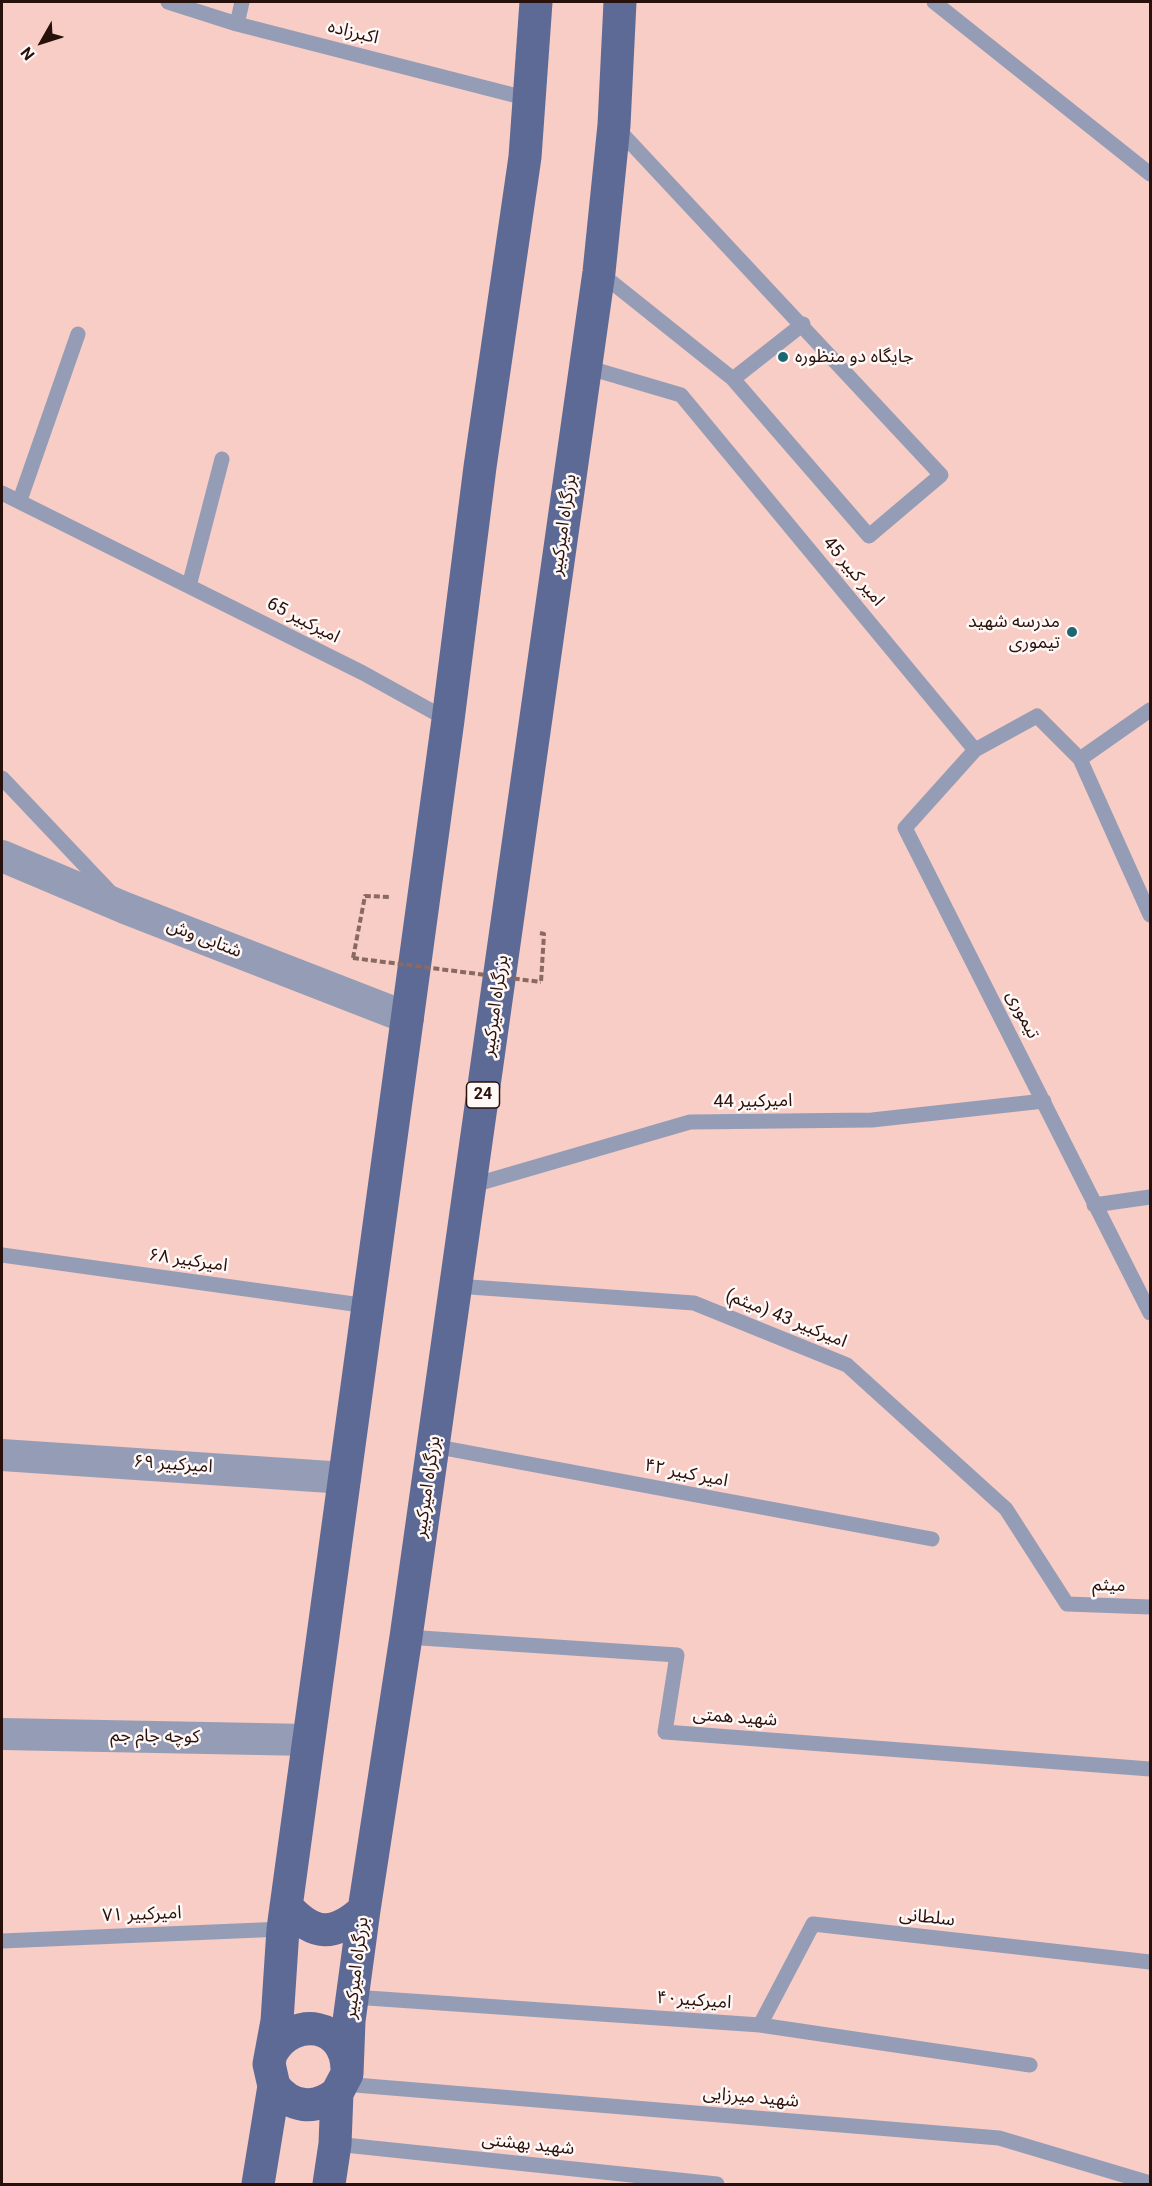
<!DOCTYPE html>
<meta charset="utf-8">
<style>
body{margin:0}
#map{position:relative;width:1152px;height:2186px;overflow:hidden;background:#f8cdc5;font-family:Roboto,sans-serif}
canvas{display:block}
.frame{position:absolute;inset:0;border:3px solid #28100b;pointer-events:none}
.north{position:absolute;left:12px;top:12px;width:60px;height:60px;-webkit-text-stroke:4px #fff8f6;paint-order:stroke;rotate:231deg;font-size:16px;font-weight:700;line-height:24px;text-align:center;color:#28100b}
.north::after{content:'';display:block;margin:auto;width:21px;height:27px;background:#28100b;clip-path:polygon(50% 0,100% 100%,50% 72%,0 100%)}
</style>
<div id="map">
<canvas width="1152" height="2186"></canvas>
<div class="frame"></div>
<div class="north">N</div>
</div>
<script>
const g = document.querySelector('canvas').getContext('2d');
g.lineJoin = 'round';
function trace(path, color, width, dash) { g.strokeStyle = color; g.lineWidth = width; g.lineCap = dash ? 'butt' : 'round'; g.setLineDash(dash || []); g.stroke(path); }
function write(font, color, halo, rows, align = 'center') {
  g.font = font + ' Roboto,"Noto Sans Arabic",sans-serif'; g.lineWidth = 5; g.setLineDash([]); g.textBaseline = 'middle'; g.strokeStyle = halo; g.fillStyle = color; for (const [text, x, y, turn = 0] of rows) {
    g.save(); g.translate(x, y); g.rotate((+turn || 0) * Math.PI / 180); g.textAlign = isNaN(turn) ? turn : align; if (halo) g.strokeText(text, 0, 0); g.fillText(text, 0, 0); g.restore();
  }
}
const path = new Path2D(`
 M 540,933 L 544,934 L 541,982
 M 353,958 L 365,896 L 390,897`);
const lane = new Path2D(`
 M 168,2 L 237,24 L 529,99
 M 934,2 L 1150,174
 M 237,24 L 242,2
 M 599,272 L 733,379 L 869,536 L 941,475 L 615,126
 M 586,367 L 681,395 L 975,750 L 1037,716 L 1080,759 L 1150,915
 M 733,379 L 803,324
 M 2,493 L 363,673 L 448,720
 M 20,500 L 78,334
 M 189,586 L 222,459
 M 975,750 L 905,828 L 1150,1313
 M 1080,759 L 1150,710
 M 2,778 L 111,893
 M 470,1186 L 690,1122 L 872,1120 L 1044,1101
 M 1094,1205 L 1150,1197
 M 2,1255 L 368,1306
 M 456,1286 L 694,1303 L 847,1365 L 1006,1509 L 1067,1604 L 1150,1607
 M 433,1446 L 932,1539
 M 406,1637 L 677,1655 L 665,1732 L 1150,1769
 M 2,1941 L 283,1929
 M 353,1997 L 760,2025 L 1030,2065
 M 760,2025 L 813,1924 L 1150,1962
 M 343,2084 L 999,2138 L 1150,2183
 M 335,2144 L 717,2184`);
const street = new Path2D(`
 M 2,856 L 125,908 L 408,1018
 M 2,1455 L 345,1478
 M 2,1734 L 309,1740`);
const primary = new Path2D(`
 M 286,1906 C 314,1937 334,1937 364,1910
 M 272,2052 C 294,2015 346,2023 347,2069
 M 274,2086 C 291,2108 315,2111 337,2093
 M 258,2184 L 274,2086 L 269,2064 L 277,2021 L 283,1929 L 448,720 L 480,467 L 525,157 L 536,2
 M 329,2184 L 335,2144 L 337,2093 L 347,2074 L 349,2021 L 364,1910 L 406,1637 L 599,272 L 614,125 L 620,2`);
const pathBridge = new Path2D(`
 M 353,958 L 541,982`);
const markers = [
 [783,357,6,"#1d6773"],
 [1072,632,6,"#1d6773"]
];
const shields = [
 [483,1095,33]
];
const shieldNames = [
 ["24",483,1095]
];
const streetNames = [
 ["اکبرزاده",353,33,14],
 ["بزرگراه امیرکبیر",564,525,-82],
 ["امیر کبیر 45",853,572,50],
 ["امیرکبیر 65",303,621,27],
 ["شتابی وش",204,939,21],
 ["بزرگراه امیرکبیر",496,1006,-82],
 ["تیموری",1022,1015,63],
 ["امیرکبیر 44",753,1102,-1],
 ["امیرکبیر ۶۸",188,1261,8],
 ["امیرکبیر 43 (میثم)",786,1319,22],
 ["امیرکبیر ۶۹",173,1465,4],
 ["امیر کبیر ۴۲",686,1474,11],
 ["بزرگراه امیرکبیر",428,1487,-82],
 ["میثم",1109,1586,2],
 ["شهید همتی",735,1718,4],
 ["کوچه جام جم",155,1737,1],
 ["امیرکبیر ۷۱",142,1915,-2],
 ["سلطانی",927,1918,6],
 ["بزرگراه امیرکبیر",357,1968,-83],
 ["امیرکبیر۴۰",694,2001,4],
 ["شهید میرزایی",751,2098,5],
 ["شهید بهشتی",528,2145,6]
];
const poiNames = [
 ["جایگاه دو منظوره",795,357],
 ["مدرسه شهید",1060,622,"right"],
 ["تیموری",1060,643,"right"]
];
trace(path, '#8a6962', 4, [6, 3]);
trace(lane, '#959db6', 15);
trace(street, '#959db6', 32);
trace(primary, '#5d6a96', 33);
trace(pathBridge, '#8a6962', 4, [6, 3]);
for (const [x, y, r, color] of markers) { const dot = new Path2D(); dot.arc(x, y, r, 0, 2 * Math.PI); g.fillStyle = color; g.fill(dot); trace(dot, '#fff8f6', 2); }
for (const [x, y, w] of shields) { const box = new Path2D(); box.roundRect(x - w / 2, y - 13, w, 26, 4.5); g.fillStyle = '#fff8f6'; g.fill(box); trace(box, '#28100b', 1.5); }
write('bold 16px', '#28100b', null, shieldNames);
write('18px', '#28100b', '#fff8f6', streetNames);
write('18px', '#28100b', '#fff8f6', poiNames, 'left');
</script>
